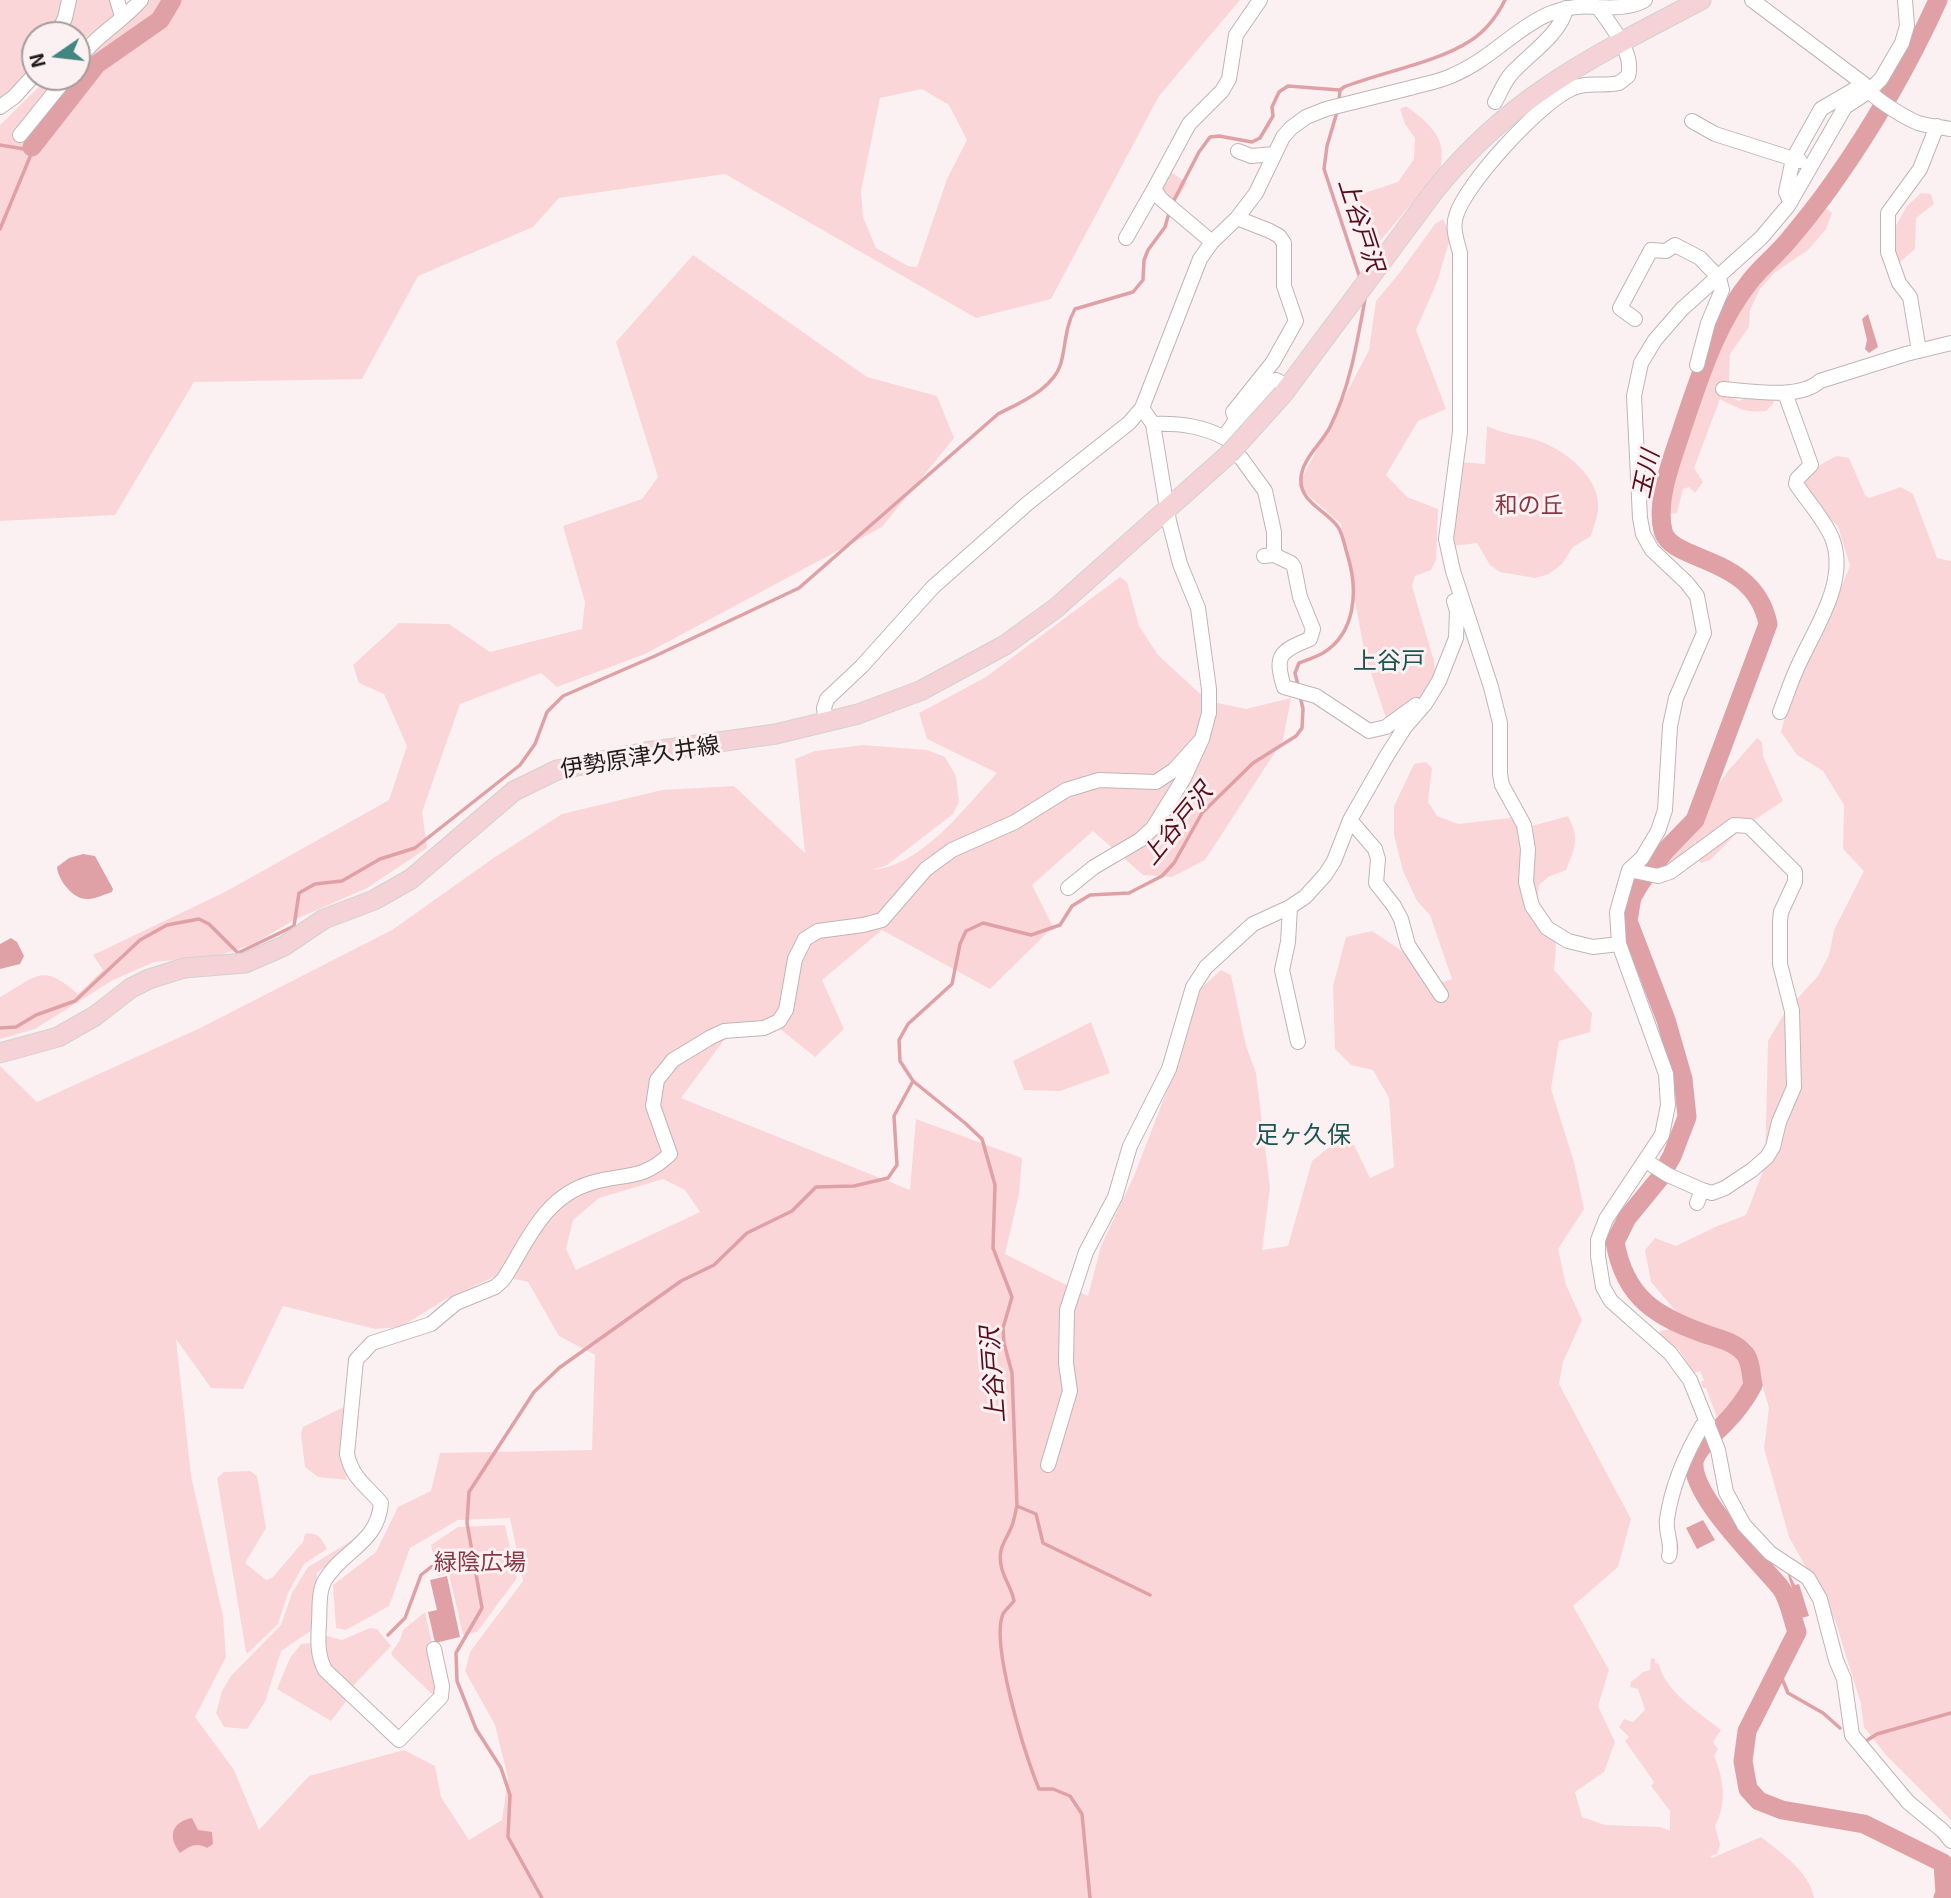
<!DOCTYPE html>
<meta charset="utf-8">
<style>
body{margin:0}
#map{position:relative;width:1951px;height:1898px;overflow:hidden;background:#fcf1f2;font-family:"Exo 2",sans-serif}
canvas{display:block}
.north{position:absolute;left:21px;top:21px;width:70px;height:70px;box-sizing:border-box;background:#fcf1f2;border:2px solid #a49c9c;border-radius:50%;rotate:256deg;font-size:19px;font-weight:700;line-height:28px;text-align:center;color:#201c1c}
.north::after{content:'';display:block;margin:auto;width:24px;height:32px;background:#418780;clip-path:polygon(50% 0,100% 100%,50% 72%,0 100%)}
</style>
<div id="map">
<canvas width="1951" height="1898"></canvas>
<div class="north">N</div>
</div>
<script>
const g = document.querySelector('canvas').getContext('2d');
g.lineJoin = 'round';
function paint(path, color) { g.fillStyle = color; g.fill(path, 'evenodd'); }
function trace(path, color, width, dash) { g.strokeStyle = color; g.lineWidth = width; g.lineCap = dash ? 'butt' : 'round'; g.setLineDash(dash || []); g.stroke(path); }
function write(font, color, halo, rows, align = 'center') {
  g.font = font + ' "Exo 2","Noto Sans JP",sans-serif'; g.lineWidth = 6; g.setLineDash([]); g.textBaseline = 'middle'; g.strokeStyle = halo; g.fillStyle = color; for (const [text, x, y, turn = 0] of rows) {
    g.save(); g.translate(x, y); g.rotate((+turn || 0) * Math.PI / 180); g.textAlign = isNaN(turn) ? turn : align; if (halo) g.strokeText(text, 0, 0); g.fillText(text, 0, 0); g.restore();
  }
}
const green = new Path2D(`
 M 0,0 L 125,0 L 114,15 L 77,45 L 77,35 L 35,35 L 35,77 L 0,107 Z
 M 139,0 L 1240,0 L 1159,96 L 1051,299 L 976,318 L 725,174 L 559,198 L 533,227 L 418,276 L 362,379 L 194,382 L 115,515 L 0,521 L 0,125 L 46,80 L 50,77 L 77,77 L 77,61 L 104,44 ZM 922,89 L 949,105 L 967,140 L 947,179 L 917,267 L 908,266 L 876,248 L 863,217 L 861,191 L 880,98 Z
 M 1406,106 C 1430,124 1448,138 1440,170 L 1375,247 L 1366,251 L 1349,209 L 1353,199 L 1361,194 L 1398,182 L 1414,159 L 1415,138 L 1405,124 L 1400,109 Z
 M 1168,170 L 1187,183 L 1173,206 L 1158,192 Z
 M 1921,193 L 1931,194 L 1934,204 L 1916,218 L 1915,249 L 1899,263 L 1895,261 L 1894,229 L 1907,206 Z
 M 1819,209 L 1827,209 L 1832,213 L 1826,229 L 1808,250 L 1774,273 L 1760,289 L 1750,310 L 1749,327 L 1730,354 L 1729,380 L 1732,397 L 1739,401 L 1750,396 L 1775,395 L 1773,404 L 1766,411 C 1744,413 1740,409 1720,399 L 1694,468 L 1703,482 L 1695,493 L 1689,487 L 1683,489 L 1677,513 L 1669,514 C 1666,489 1678,442 1689,419 C 1691,414 1696,410 1698,406 C 1701,399 1702,391 1703,384 L 1697,373 L 1703,355 L 1715,331 L 1726,329 L 1736,319 L 1750,288 Z
 M 1443,219 L 1451,236 L 1437,282 L 1416,330 L 1446,409 L 1418,421 L 1386,475 L 1407,497 L 1438,509 L 1436,560 L 1431,570 L 1415,576 L 1412,586 L 1434,661 L 1437,697 L 1387,721 L 1365,655 L 1341,524 L 1298,486 L 1369,350 L 1376,301 L 1401,271 L 1435,224 Z
 M 693,255 L 867,377 L 937,396 L 954,438 L 882,527 L 645,654 L 557,687 L 541,673 L 460,704 L 422,812 L 427,848 L 367,888 L 294,920 L 253,944 L 217,956 L 154,962 L 113,980 L 35,1029 L 0,1039 L 0,997 C 37,976 42,962 78,994 L 103,970 L 93,955 L 225,892 L 389,800 L 407,746 L 384,694 L 359,683 L 353,665 L 399,623 L 449,624 L 490,652 L 582,629 L 585,602 L 563,526 L 642,499 L 658,477 L 616,342 Z
 M 1487,426 C 1502,433 1517,435 1533,439 C 1562,447 1602,477 1598,510 C 1597,519 1593,528 1591,536 L 1573,547 L 1562,564 L 1549,574 L 1535,578 L 1500,572 L 1490,565 L 1477,543 L 1453,546 L 1452,536 L 1459,462 L 1485,464 Z
 M 1837,456 L 1849,458 L 1865,495 L 1869,498 L 1901,487 L 1913,494 L 1937,558 L 1951,561 L 1951,1820 L 1886,1755 L 1864,1727 L 1861,1704 L 1835,1620 L 1789,1537 L 1764,1448 L 1769,1408 L 1750,1344 L 1725,1331 L 1680,1316 L 1651,1282 L 1645,1250 L 1655,1238 L 1676,1246 L 1715,1227 L 1746,1215 L 1765,1166 L 1768,1041 L 1785,1012 L 1818,976 L 1829,955 L 1834,930 L 1864,871 L 1843,849 L 1844,805 L 1823,771 L 1797,755 L 1781,732 L 1791,694 L 1821,637 L 1850,566 L 1838,526 L 1813,504 L 1803,490 C 1808,471 1820,464 1837,456 Z
 M 1120,577 L 1127,582 L 1139,626 L 1158,655 L 1208,701 L 1246,709 L 1291,698 L 1283,740 L 1205,860 L 1172,877 L 1143,875 L 1093,831 L 1032,885 L 1053,927 L 990,989 L 882,930 L 822,980 L 844,1029 L 815,1057 L 780,1029 L 761,1024 L 724,1040 L 681,1098 L 910,1190 L 916,1119 L 1022,1158 L 1019,1194 L 1005,1254 L 1088,1296 L 1101,1246 L 1134,1176 L 1178,1062 L 1201,988 L 1221,970 L 1231,975 L 1246,1046 L 1256,1073 L 1270,1188 L 1262,1250 L 1288,1246 L 1312,1161 L 1333,1144 L 1354,1145 L 1370,1178 L 1394,1167 L 1389,1098 L 1373,1070 L 1351,1065 L 1335,1049 L 1333,986 L 1346,937 L 1372,931 L 1402,951 L 1431,986 L 1452,979 L 1430,915 L 1417,901 L 1403,871 L 1394,835 L 1394,806 L 1414,764 L 1426,762 L 1432,768 L 1428,802 L 1437,816 L 1458,824 L 1510,818 L 1521,829 L 1568,816 C 1580,839 1575,848 1566,870 L 1548,877 L 1539,885 L 1537,903 C 1557,929 1558,937 1554,970 L 1592,1013 L 1590,1032 L 1559,1041 L 1551,1089 L 1574,1162 L 1584,1209 L 1558,1249 L 1566,1285 L 1582,1320 L 1563,1362 L 1559,1384 L 1631,1519 L 1618,1567 L 1573,1606 L 1609,1670 L 1598,1706 L 1615,1742 L 1604,1772 L 1575,1792 L 1582,1817 L 1605,1825 L 1661,1827 L 1670,1831 L 1670,1811 L 1651,1786 L 1654,1782 L 1625,1741 L 1629,1737 L 1619,1727 L 1624,1719 L 1633,1722 L 1645,1710 L 1638,1689 L 1630,1687 L 1631,1682 L 1643,1672 L 1650,1670 L 1651,1658 L 1655,1659 L 1655,1663 L 1659,1664 C 1665,1692 1700,1713 1721,1730 L 1713,1742 L 1718,1749 L 1714,1756 C 1724,1779 1727,1804 1715,1826 L 1720,1845 L 1717,1854 L 1710,1856 L 1712,1858 L 1761,1837 C 1781,1853 1810,1872 1814,1898 L 0,1898 L 0,1066 L 37,1102 L 198,1029 L 392,930 L 495,857 L 562,814 L 662,790 L 734,786 L 805,853 L 795,759 L 815,751 L 863,745 L 927,750 L 945,757 L 956,776 L 959,802 L 953,814 L 887,865 L 872,870 C 922,866 964,808 997,773 L 927,739 L 919,713 L 986,677 ZM 663,1179 L 685,1190 L 700,1212 L 576,1270 L 566,1249 L 573,1220 L 599,1198 ZM 498,1275 L 528,1282 L 559,1336 L 595,1355 L 592,1450 L 440,1453 L 431,1491 L 398,1507 L 376,1552 L 333,1585 L 336,1628 L 346,1630 L 389,1606 L 410,1548 L 458,1520 L 510,1518 L 523,1581 L 470,1652 L 465,1671 L 495,1725 L 508,1778 L 502,1820 L 469,1840 L 441,1797 L 435,1766 L 404,1750 L 309,1776 L 259,1830 L 234,1770 L 195,1717 L 226,1657 L 223,1616 L 191,1476 L 176,1339 L 211,1388 L 243,1389 L 283,1306 L 375,1329 L 401,1327 L 444,1300 Z
 M 1757,738 L 1762,742 L 1763,756 L 1783,801 L 1742,828 L 1710,860 L 1701,863 L 1698,859 L 1696,842 L 1670,869 L 1662,866 L 1662,857 L 1687,830 L 1728,771 Z
 M 1091,1022 L 1110,1073 L 1060,1091 L 1024,1090 L 1013,1061 Z
 M 1675,1328 L 1704,1340 L 1721,1342 L 1738,1353 L 1746,1393 L 1736,1407 L 1718,1420 L 1706,1388 L 1703,1388 L 1701,1382 L 1704,1380 L 1700,1371 L 1694,1373 L 1679,1350 L 1660,1335 L 1660,1331 Z
 M 344,1407 L 340,1450 L 347,1480 L 318,1477 L 305,1467 L 301,1434 L 303,1427 Z
 M 250,1471 L 257,1476 L 266,1528 L 245,1563 L 266,1580 L 272,1578 L 303,1542 L 305,1534 C 318,1532 321,1538 327,1549 L 304,1564 L 288,1593 L 278,1624 L 248,1653 L 246,1652 L 217,1478 L 224,1472 Z
 M 505,1525 L 517,1578 L 477,1632 L 463,1635 L 449,1574 L 438,1576 L 431,1545 L 458,1527 Z
 M 351,1541 L 352,1545 L 317,1573 L 312,1630 L 281,1651 L 265,1702 L 247,1729 L 224,1727 L 216,1713 L 222,1691 L 231,1676 L 281,1625 L 292,1593 L 308,1567 Z
 M 425,1612 L 440,1680 L 436,1698 L 393,1657 L 391,1653 L 400,1640 L 403,1630 Z
 M 370,1628 L 377,1629 L 391,1646 L 349,1690 L 327,1669 L 322,1640 L 327,1636 L 342,1640 Z
 M 312,1643 L 347,1700 L 331,1721 L 277,1689 L 290,1658 L 301,1644 Z`);
const water = new Path2D(`
 M 1868,314 L 1878,347 L 1869,353 L 1865,349 L 1867,340 L 1862,319 Z
 M 83,854 L 95,856 L 113,889 L 112,892 C 105,894 96,899 88,899 C 73,900 58,880 57,867 L 69,858 Z
 M 11,938 L 17,942 L 24,956 L 20,964 L 0,969 L 0,944 Z
 M 1703,1520 L 1715,1540 L 1697,1549 L 1686,1528 Z
 M 1788,1575 L 1790,1575 L 1795,1585 L 1799,1584 L 1809,1616 L 1801,1618 Z
 M 447,1576 L 460,1637 L 435,1643 L 428,1612 L 437,1610 L 430,1580 Z
 M 192,1818 L 198,1830 L 212,1832 L 213,1844 L 207,1848 C 196,1842 190,1846 180,1853 C 167,1836 172,1822 192,1818 Z`);
const stream = new Path2D(`
 M 1339,101 L 1340,90 L 1344,87 C 1382,72 1436,63 1470,41 C 1486,31 1497,16 1505,0
 M 1337,112 L 1327,146 L 1324,169 L 1360,278
 M 0,145 L 24,149 L 32,147 L 32,152 L 0,229
 M 1173,202 L 1199,152 L 1210,137 L 1219,136 L 1252,142 L 1260,138 L 1273,116 L 1272,107 L 1279,92 L 1288,86 L 1339,90
 M 1298,685 L 1295,673 L 1299,663 C 1307,660 1316,657 1323,653 C 1356,633 1358,590 1348,557 C 1345,548 1343,534 1338,527 C 1326,510 1299,502 1301,478 C 1302,459 1322,443 1330,427 C 1350,387 1357,343 1365,299
 M 0,1028 L 16,1027 L 36,1015 L 75,1001 L 140,940 L 167,925 L 199,919 L 209,924 L 238,953 L 294,926 L 299,893 L 315,884 L 342,881 L 380,859 L 415,848 L 520,765 L 535,744 L 547,712 L 563,696 L 655,656 L 799,588 L 998,414 C 1019,403 1054,389 1061,363 C 1066,344 1065,327 1075,309 L 1133,292 L 1143,280 L 1144,260 L 1148,250 L 1165,227 L 1169,213
 M 1017,1506 L 1036,1514 L 1043,1543 L 1150,1595
 M 388,1635 L 405,1618 L 421,1575 L 431,1567 L 473,1556
 M 1778,1669 L 1788,1693 L 1823,1713 L 1840,1728
 M 1866,1741 L 1877,1734 L 1951,1713
 M 542,1898 L 508,1837 L 510,1795 L 501,1768 L 476,1729 L 457,1681 L 456,1653 L 482,1608 L 467,1523 L 469,1492 L 534,1392 L 559,1368 L 681,1281 L 714,1265 L 747,1233 L 792,1211 L 816,1187 L 854,1186 L 888,1178 L 897,1165 L 894,1116 L 913,1081
 M 1090,1898 L 1082,1814 L 1070,1796 L 1053,1789 L 1039,1789 C 1026,1757 990,1644 1003,1614 C 1005,1610 1011,1605 1014,1601 C 1012,1588 1003,1578 1001,1565 C 998,1548 1005,1542 1011,1528 C 1014,1522 1015,1513 1017,1506 L 1012,1373 L 1004,1343 L 1003,1328 L 1012,1297 L 993,1248 L 995,1185 L 982,1139 L 965,1123 L 913,1081 L 900,1061 L 899,1040 L 908,1024 L 952,984 L 960,944 L 966,931 L 983,923 L 1031,935 L 1060,925 L 1072,906 L 1090,895 L 1129,893 L 1162,876 L 1174,863 L 1202,813 L 1253,763 L 1296,736 L 1302,728 L 1303,709 L 1300,696`);
const river = new Path2D(`
 M 1938,0 C 1909,64 1874,125 1833,183 C 1819,203 1803,223 1787,242 C 1776,255 1762,266 1751,280 C 1717,322 1701,373 1684,423 C 1674,455 1655,498 1663,531 C 1671,563 1754,554 1768,624 L 1695,820 L 1665,851 L 1641,882 L 1632,897 L 1628,921 L 1666,1020 L 1683,1079 L 1687,1117 L 1672,1156 L 1659,1179 L 1627,1218 L 1615,1242 C 1625,1299 1657,1317 1708,1335 C 1721,1339 1736,1343 1745,1354 C 1751,1361 1751,1376 1753,1385 C 1745,1400 1736,1412 1724,1424 C 1714,1434 1703,1443 1696,1456 C 1680,1486 1762,1564 1780,1587 C 1789,1598 1792,1618 1797,1632 L 1747,1731 L 1743,1761 L 1748,1789 L 1759,1801 L 1782,1810 L 1864,1824 L 1943,1863 L 1945,1893 L 1943,1898
 M 32,147 L 97,64 L 160,20 L 172,0`);
const minor = new Path2D(`
 M 117,0 L 122,16
 M 1752,0 L 1864,84 C 1870,97 1904,117 1918,123 C 1928,126 1940,127 1951,129
 M 1905,0 L 1907,26 L 1902,43 L 1881,79 L 1868,92 L 1845,107 L 1788,206 L 1761,238 L 1682,309 L 1655,340 L 1641,363 L 1634,396 L 1640,518 L 1643,534 L 1652,550 L 1687,583 L 1697,596 L 1704,633 L 1676,698 L 1670,726 L 1665,810 L 1658,831 L 1642,858 L 1629,870 L 1617,912 L 1619,944 L 1666,1074 L 1668,1105 L 1662,1135 L 1606,1219 L 1598,1240 L 1598,1256 L 1603,1287 L 1611,1301 L 1670,1353 L 1690,1380 L 1718,1450 L 1726,1492 L 1744,1525 L 1770,1553 L 1808,1578 L 1820,1599 L 1836,1660 L 1844,1679 L 1852,1735 L 1908,1802 L 1943,1831 L 1951,1841
 M 1598,7 C 1613,8 1632,8 1645,0
 M 57,35 L 65,18 L 69,0
 M 77,62 C 94,36 121,23 141,0
 M 1495,102 C 1500,93 1505,80 1512,73 C 1528,55 1562,33 1566,8
 M 0,107 L 14,97 L 35,74
 M 1692,121 L 1715,134 L 1800,161
 M 20,135 L 67,77
 M 1238,151 L 1251,156 L 1274,154
 M 1790,201 L 1786,192 L 1793,159 L 1821,109 L 1862,85
 M 1126,238 L 1154,189
 M 1212,242 L 1161,199 L 1154,189 L 1189,124 L 1222,91 L 1229,79 L 1236,35 L 1260,0
 M 1635,319 L 1620,308 L 1651,250 L 1666,251 L 1675,245 L 1700,258 L 1719,278 L 1722,290 L 1708,323 L 1697,365
 M 1919,351 L 1910,297 L 1899,283 L 1888,252 L 1888,213 L 1920,169 L 1937,126
 M 1723,389 C 1751,391 1799,400 1820,381 L 1906,354 L 1951,343
 M 1236,420 L 1233,412 L 1273,362 L 1296,321 L 1284,286 L 1284,243 L 1279,236 L 1270,231 L 1237,218
 M 1153,424 C 1180,423 1203,426 1227,439
 M 1224,437 L 1236,420 L 1242,417 L 1271,382 L 1276,380 L 1289,387
 M 1241,458 L 1265,491 L 1274,532 L 1274,555
 M 1264,556 L 1274,555 L 1291,563 L 1294,567 L 1300,597 L 1313,629 L 1310,639 C 1280,651 1274,655 1284,687 L 1316,696 L 1369,731 L 1386,727 L 1416,705
 M 1780,712 C 1786,697 1791,681 1798,666 C 1815,628 1849,581 1832,538 C 1824,519 1808,502 1796,484 L 1797,479 L 1811,465 L 1785,393
 M 826,723 L 824,708 L 827,699 L 862,666 L 933,587 L 1028,503 L 1129,423 L 1142,408 L 1200,259 L 1212,242 L 1237,218 L 1256,193 L 1283,137 L 1291,128 L 1306,117 L 1326,109 C 1354,102 1382,95 1410,88 C 1423,84 1438,82 1451,76 C 1507,53 1532,0 1598,7 C 1610,25 1635,53 1628,76 L 1619,83 C 1602,87 1587,81 1571,89 C 1540,103 1465,184 1456,216 C 1452,229 1457,241 1460,253 L 1460,432 L 1446,539 L 1453,571 L 1491,687 L 1500,723 L 1500,774 L 1502,785 L 1524,825 L 1528,849 L 1526,882 L 1532,906 L 1547,928 L 1568,941 L 1593,947 L 1619,944
 M 1350,820 L 1375,849 L 1378,859 L 1376,883 L 1394,906 L 1401,919 L 1408,945 L 1441,995
 M 1629,870 L 1658,876 L 1670,872 L 1734,825 L 1749,826 L 1795,872 L 1795,882 L 1781,912 L 1780,921 L 1780,964 L 1792,1011 L 1794,1087 L 1779,1122 L 1773,1147 L 1767,1157 L 1752,1170 L 1725,1188 L 1712,1193 L 1702,1190
 M 1068,888 L 1094,867 L 1140,840 L 1153,828 L 1184,778 L 1202,739 L 1209,713 L 1209,689 L 1198,608 L 1180,564 L 1169,521 L 1153,424 L 1142,408
 M 1290,907 L 1288,942 L 1282,970 L 1298,1042
 M 1646,1161 L 1668,1175 L 1702,1190 L 1697,1203
 M 1048,1465 L 1070,1391 L 1066,1363 L 1067,1310 L 1086,1252 L 1115,1197 L 1130,1146 L 1169,1069 L 1193,987 L 1206,967 L 1253,924 L 1290,907 L 1305,897 L 1325,875 L 1334,861 L 1350,820 L 1386,757 L 1405,727 L 1425,704 L 1439,681 L 1456,638 L 1457,611 L 1454,601
 M 1669,1556 C 1673,1544 1665,1532 1667,1519 C 1672,1485 1685,1455 1702,1426 L 1708,1423
 M 434,1649 L 442,1686 L 441,1697 L 399,1740 L 325,1670 C 317,1655 318,1639 319,1623 C 320,1609 318,1592 325,1580 C 343,1550 378,1543 381,1503 C 366,1485 352,1478 347,1454 L 356,1360 L 372,1343 L 431,1324 L 456,1303 L 495,1287 L 503,1280 C 527,1243 543,1197 591,1183 C 624,1173 642,1181 670,1154 L 653,1106 L 657,1080 L 673,1060 L 711,1037 L 724,1031 L 764,1028 L 779,1021 L 786,1010 L 795,959 L 805,939 L 818,931 L 863,925 L 882,920 L 926,869 L 952,850 L 1015,822 L 1066,790 L 1099,780 L 1156,782 L 1174,770 L 1202,739`);
const major = new Path2D(`
 M 1283,394 L 1435,190 C 1511,95 1596,55 1701,0
 M 0,1053 L 58,1037 L 95,1016 L 131,988 L 149,979 L 184,968 L 245,963 L 284,946 L 324,919 L 374,900 L 411,879 L 514,791 L 557,770 L 646,752 L 776,734 L 858,714 L 920,691 L 1005,645 L 1056,608 L 1229,454`);
const majorBridge = new Path2D(`
 M 1229,454 L 1283,394`);
const parkNames = [
 ["和の丘",1529,505],
 ["緑陰広場",480,1562]
];
const streetNames = [
 ["伊勢原津久井線",640,757,-9]
];
const waterNames = [
 ["上谷戸沢",1361,225,72],
 ["玉川",1646,474,-78],
 ["上谷戸沢",1177,824,-51],
 ["上谷戸沢",993,1375,-94]
];
const neighbourhoodNames = [
 ["上谷戸",1389,661],
 ["足ヶ久保",1303,1135]
];
paint(green, '#fbd6d8');
paint(water, '#e0a1a6');
trace(stream, '#e0a1a6', 3.5);
trace(river, '#e0a1a6', 19);
trace(minor, '#bfb5b6', 16);
trace(major, '#d2d2d2', 21);
trace(minor, '#fff', 14);
trace(major, '#f5d2d5', 19);
trace(majorBridge, '#d2d2d2', 21, []);
trace(majorBridge, '#f5d2d5', 19);
write('23px', '#863944', '#fcf1f2', parkNames);
write('23px', '#201c1c', '#fcf1f2', streetNames);
write('italic 24px', '#580d1f', '#fcf1f2', waterNames);
write('24px', '#1a544f', '#fcf1f2', neighbourhoodNames);
</script>
